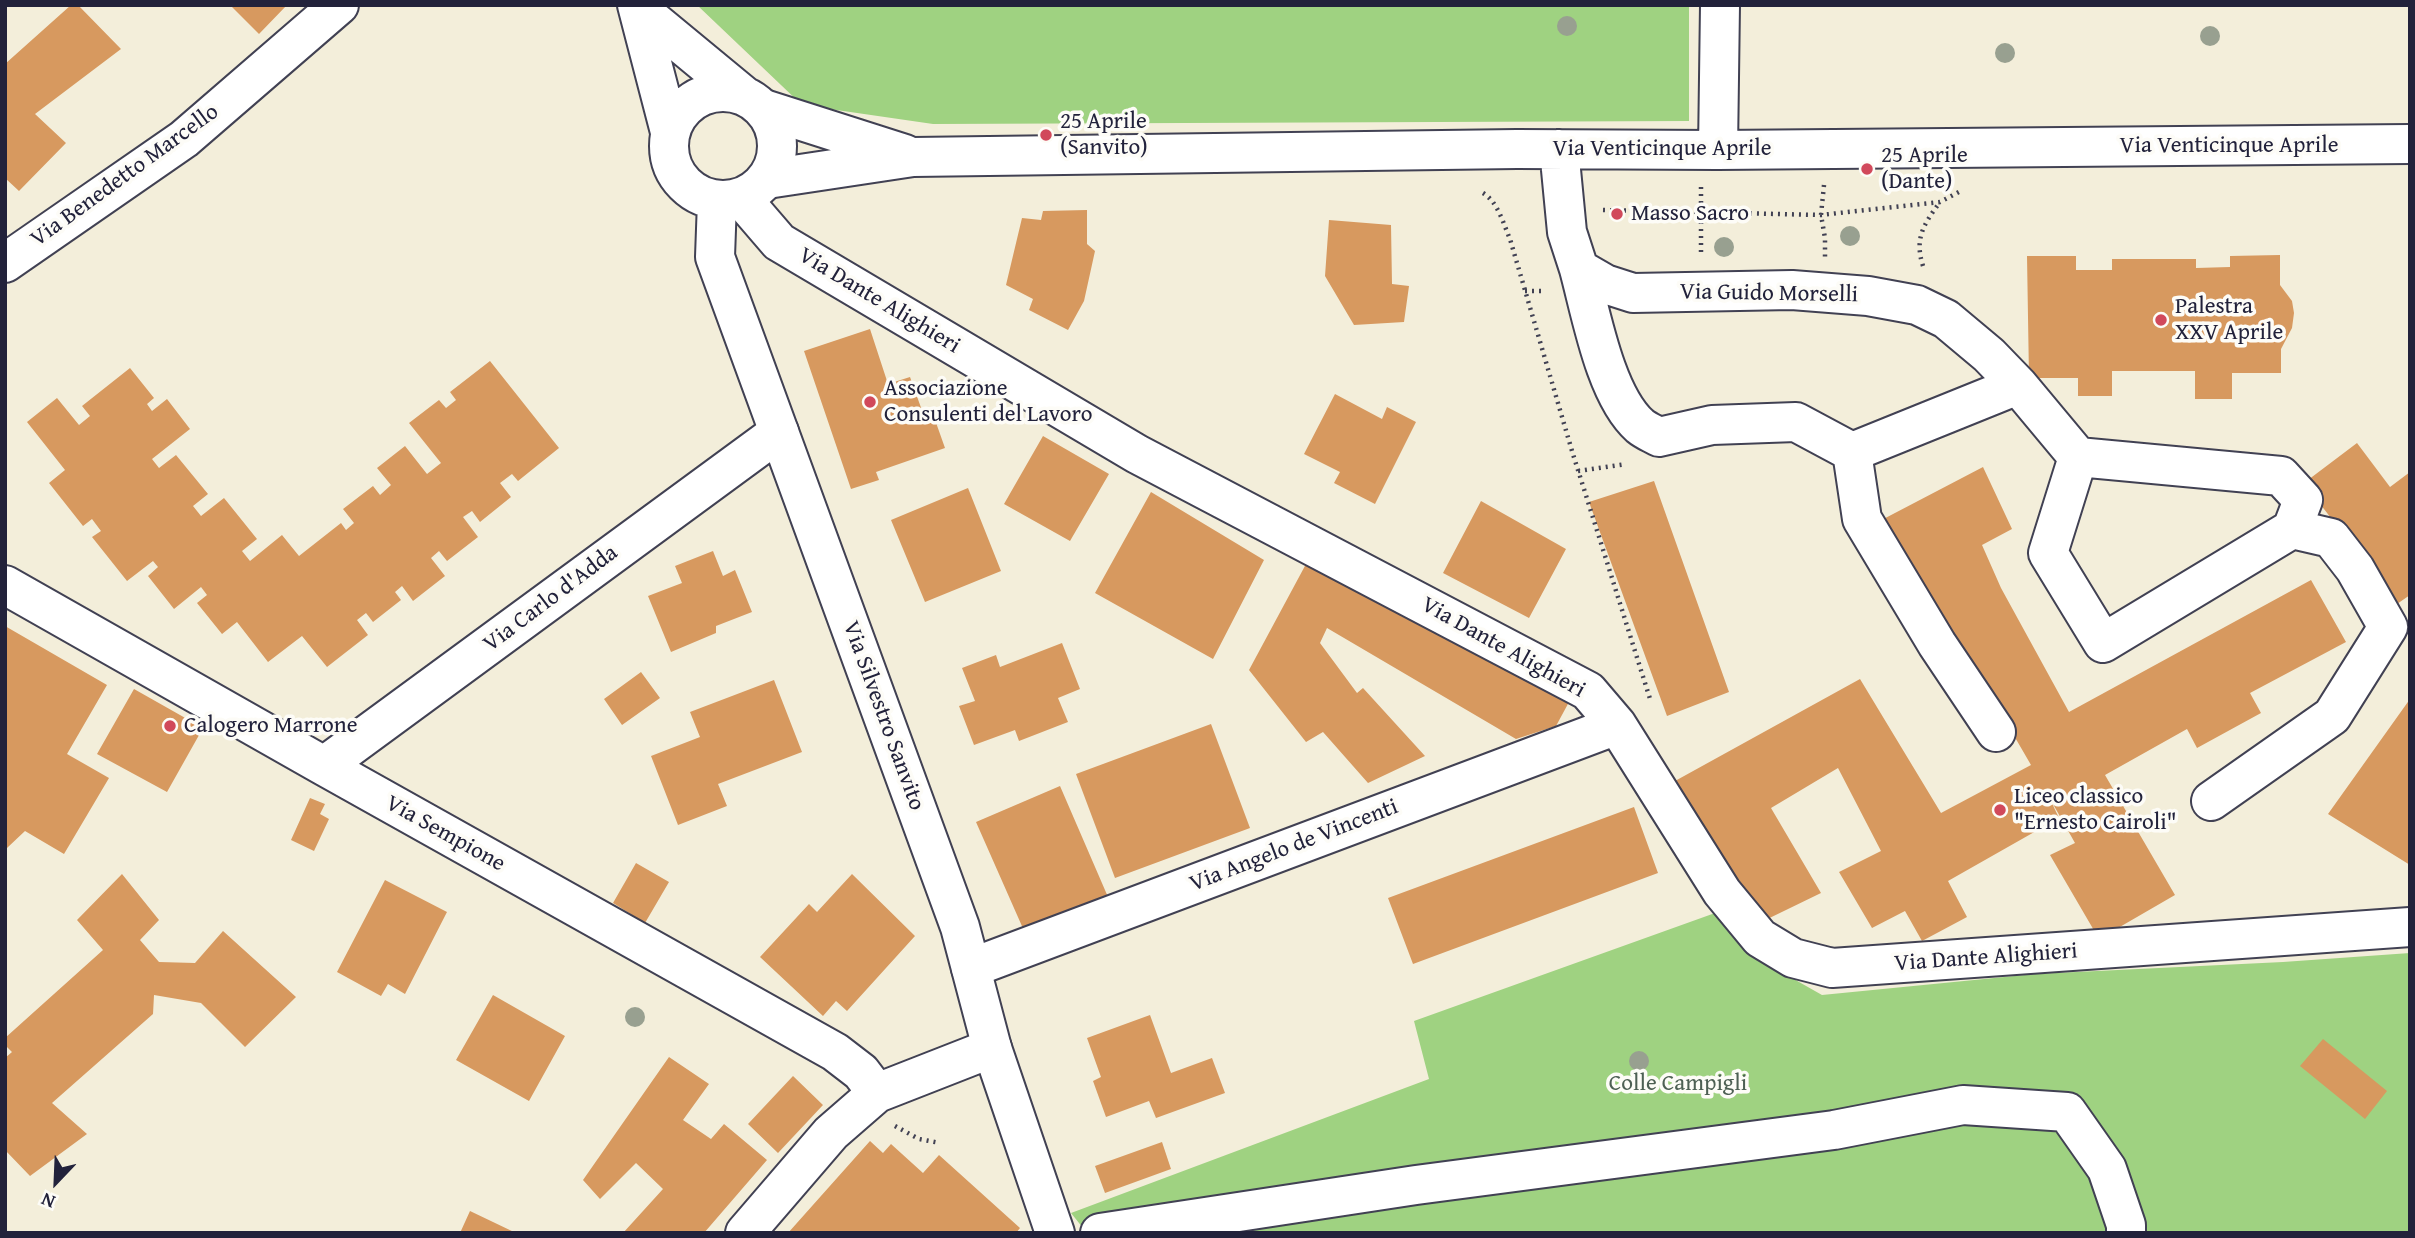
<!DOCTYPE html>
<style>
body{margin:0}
#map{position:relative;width:2415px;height:1238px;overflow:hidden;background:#f3eeda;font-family:"Gentium Book Plus",serif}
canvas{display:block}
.frame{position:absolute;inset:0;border:7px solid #22223b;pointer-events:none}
.north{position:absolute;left:21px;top:1147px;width:70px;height:70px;-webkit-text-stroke:5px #fdfcf7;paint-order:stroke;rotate:203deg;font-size:19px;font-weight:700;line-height:28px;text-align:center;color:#22223b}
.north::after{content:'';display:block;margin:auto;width:24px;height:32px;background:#22223b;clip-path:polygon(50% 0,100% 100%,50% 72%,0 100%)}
</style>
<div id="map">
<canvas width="2415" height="1238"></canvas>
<div class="frame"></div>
<div class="north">N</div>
</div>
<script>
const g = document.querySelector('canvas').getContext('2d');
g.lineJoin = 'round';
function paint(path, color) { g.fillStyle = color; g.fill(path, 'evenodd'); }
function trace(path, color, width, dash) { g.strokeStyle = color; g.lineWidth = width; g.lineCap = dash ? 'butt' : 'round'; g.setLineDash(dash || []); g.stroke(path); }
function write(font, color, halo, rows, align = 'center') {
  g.font = font + ' "Gentium Book Plus",serif'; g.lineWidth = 7; g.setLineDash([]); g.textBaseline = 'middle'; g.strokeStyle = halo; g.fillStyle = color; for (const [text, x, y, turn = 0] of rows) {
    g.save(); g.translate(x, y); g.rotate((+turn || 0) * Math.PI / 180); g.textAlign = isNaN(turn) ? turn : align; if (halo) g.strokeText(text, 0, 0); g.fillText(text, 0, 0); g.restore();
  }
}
const green = new Path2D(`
 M 697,5 L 1689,5 L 1689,121 L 933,124 L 802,105 Z
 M 1729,908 L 1769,965 L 1822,995 L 2035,974 L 2283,962 L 2410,953 L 2410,1233 L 1087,1233 L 1071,1213 L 1429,1079 L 1414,1021 Z`);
const building = new Path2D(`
 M 71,5 L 78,5 L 121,49 L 35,114 L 66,143 L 19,191 L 5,178 L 5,64 Z
 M 230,5 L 287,5 L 259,34 Z
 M 1087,210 L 1087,244 L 1095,251 L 1084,301 L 1068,330 L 1029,310 L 1033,299 L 1006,285 L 1022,218 L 1041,220 L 1043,211 Z
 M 1329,220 L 1391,225 L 1392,284 L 1409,286 L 1404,322 L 1354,325 L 1325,276 Z
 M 2280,255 L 2280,285 L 2292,301 L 2294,313 L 2292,328 L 2281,349 L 2281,373 L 2232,373 L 2232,399 L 2195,399 L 2195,371 L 2112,371 L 2112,396 L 2078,396 L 2078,378 L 2029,378 L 2027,256 L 2076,256 L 2076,270 L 2112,270 L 2112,259 L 2196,259 L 2196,268 L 2230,267 L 2230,256 Z
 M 870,329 L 888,384 L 910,377 L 924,416 L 934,417 L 945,448 L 876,472 L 879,480 L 851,489 L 804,351 Z
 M 490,361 L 559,448 L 518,481 L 512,474 L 500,483 L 511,497 L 480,522 L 472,511 L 463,517 L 478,537 L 447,561 L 439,551 L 431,558 L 445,576 L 413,601 L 402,586 L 395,592 L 401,600 L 373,622 L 366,613 L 357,620 L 368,635 L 327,667 L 302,636 L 268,662 L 237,622 L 222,634 L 197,603 L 207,595 L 201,587 L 174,609 L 148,576 L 158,567 L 153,561 L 127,581 L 92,537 L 101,531 L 92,519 L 83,526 L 49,483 L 65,470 L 27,422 L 57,398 L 79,425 L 90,416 L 82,406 L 130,368 L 154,398 L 147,404 L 152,411 L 167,399 L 190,429 L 152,459 L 159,468 L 176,455 L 208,494 L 193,506 L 201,516 L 224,498 L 257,539 L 242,551 L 250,561 L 282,535 L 299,556 L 341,523 L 346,530 L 354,523 L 343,509 L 373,486 L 380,495 L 391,485 L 377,468 L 405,446 L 427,474 L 441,463 L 409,423 L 439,400 L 446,408 L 456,400 L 450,392 Z
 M 1335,394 L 1382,419 L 1387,407 L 1416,422 L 1375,504 L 1334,483 L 1340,472 L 1304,454 Z
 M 1043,436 L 1109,474 L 1070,541 L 1004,504 Z
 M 2357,443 L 2390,487 L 2410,472 L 2410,595 L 2397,604 L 2304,483 Z
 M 1983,467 L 2012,529 L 1982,545 L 2001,588 L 2069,712 L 2311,580 L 2346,642 L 2250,693 L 2261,713 L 2197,748 L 2187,729 L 2105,775 L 2175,895 L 2099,939 L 2050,855 L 2075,843 L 2049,797 L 2059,818 L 1948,881 L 1967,917 L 1922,941 L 1905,911 L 1872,928 L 1839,872 L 1881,851 L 1838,768 L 1771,808 L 1821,893 L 1751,927 L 1675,781 L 1860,679 L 1941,813 L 2031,765 L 1955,634 L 1948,638 L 1872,525 Z
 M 1654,481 L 1729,692 L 1667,716 L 1589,502 Z
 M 968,488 L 1001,571 L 925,602 L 891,520 Z
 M 1151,492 L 1264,560 L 1213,659 L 1095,593 Z
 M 1481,501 L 1566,549 L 1529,618 L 1443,573 Z
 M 713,551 L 723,576 L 735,570 L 752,612 L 716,626 L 716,633 L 671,652 L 648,596 L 682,583 L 675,566 Z
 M 1313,551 L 1569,702 L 1556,726 L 1516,739 L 1327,628 L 1320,643 L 1357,693 L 1363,688 L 1425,756 L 1368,783 L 1323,732 L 1306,742 L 1249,670 Z
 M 5,626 L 107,685 L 67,754 L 109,778 L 64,854 L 25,831 L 7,848 L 5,846 Z
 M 1062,643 L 1080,689 L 1058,698 L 1068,722 L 1019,741 L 1015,730 L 974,745 L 959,706 L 975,701 L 962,668 L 996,655 L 1000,667 Z
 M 641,672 L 660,698 L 622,725 L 604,699 Z
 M 774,680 L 802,752 L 718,784 L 727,806 L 678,825 L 651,756 L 700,737 L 690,712 Z
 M 134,689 L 203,728 L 167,792 L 97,754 Z
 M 2410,699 L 2409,835 L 2410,865 L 2328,814 Z
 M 1211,724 L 1250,828 L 1115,878 L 1076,774 Z
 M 1060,786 L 1108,897 L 1025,933 L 976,822 Z
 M 310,798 L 325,804 L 320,814 L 329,819 L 314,851 L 291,840 Z
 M 1634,807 L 1658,873 L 1413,964 L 1388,898 Z
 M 636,863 L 669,882 L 645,923 L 613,903 Z
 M 122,874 L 159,920 L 140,940 L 159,962 L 195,963 L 223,931 L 296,997 L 245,1047 L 201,1003 L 154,995 L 153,1014 L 52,1103 L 87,1134 L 30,1176 L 5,1150 L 5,1058 L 12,1052 L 5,1045 L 5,1038 L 103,950 L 77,920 Z
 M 852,874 L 915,936 L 847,1011 L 836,1001 L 823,1016 L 760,957 L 809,904 L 817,912 Z
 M 385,880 L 447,912 L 405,994 L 388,984 L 381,996 L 337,972 Z
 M 493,995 L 565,1036 L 529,1101 L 456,1060 Z
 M 1150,1015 L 1171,1073 L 1212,1058 L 1225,1093 L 1156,1118 L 1149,1101 L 1106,1117 L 1093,1081 L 1101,1077 L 1087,1038 Z
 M 2323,1039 L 2387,1091 L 2365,1119 L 2300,1066 Z
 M 669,1057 L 709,1084 L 683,1120 L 711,1139 L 724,1124 L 767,1160 L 704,1233 L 623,1233 L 663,1189 L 636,1163 L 600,1199 L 583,1180 Z
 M 793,1076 L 823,1105 L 778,1153 L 748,1124 Z
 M 870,1141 L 883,1153 L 891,1144 L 923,1173 L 939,1155 L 1020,1228 L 1016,1233 L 788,1233 Z
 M 1162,1142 L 1171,1169 L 1105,1193 L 1095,1166 Z
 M 470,1211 L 516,1233 L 460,1233 Z`);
const path = new Path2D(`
 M 1824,185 L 1821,215 L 1825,238 L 1825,257
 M 1701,187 L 1701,255
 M 1483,193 C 1498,202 1503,223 1510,239 L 1572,451 L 1651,702
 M 1603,210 L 1821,215 L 1940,202 L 1959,192
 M 1923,266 C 1914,238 1924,224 1940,202
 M 1525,291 L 1545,291
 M 1578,471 L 1626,464
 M 895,1126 L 919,1139 L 940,1143`);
const minor = new Path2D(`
 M 764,109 L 905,154
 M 1559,149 L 1567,232 L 1579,269 L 1605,284 L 1633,293 L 1792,290 L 1868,296 L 1917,305 L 1946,319 L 1989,355 L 2018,385 L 2078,457
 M 1718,150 L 1720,5
 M 767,179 L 913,157 L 1517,149 L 1718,150 L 2410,144
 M 742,199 L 779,242 L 1137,454 L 1588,691 L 1617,725 L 1722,892 L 1760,938 L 1793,958 L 1832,968 L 2410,927
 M 5,263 L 184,139 L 339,5
 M 1579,269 C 1591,313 1605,395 1640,426 C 1646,431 1652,433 1659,437 L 1712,425 L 1796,422 L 1852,452 L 2018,385
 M 1852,452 L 1862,519 L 1937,644 L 1996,732
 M 2078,457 L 2281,476 L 2303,500 L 2292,529 L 2331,538 L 2355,569 L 2388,627 L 2332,716 L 2211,801
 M 2078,457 L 2048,553 L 2103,643 L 2292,529
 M 5,585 L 324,766 L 835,1052 L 861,1072 L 877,1093
 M 324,766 L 779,432
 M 971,968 L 1617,725
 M 745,1233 L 831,1133 L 877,1093 L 992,1048
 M 1100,1233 L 1416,1185 L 1834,1130 L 1963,1105 L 2067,1112 L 2107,1169 L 2126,1225 L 2126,1233`);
const major = new Path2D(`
 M 637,5 L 670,132
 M 639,9 L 743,95
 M669 146a54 54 0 1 1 108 0a54 54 0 1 1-108 0Z
 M 717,201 L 715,257 L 960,927 L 992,1048 L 1055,1233`);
const trees = [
 [1567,26],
 [2210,36],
 [2005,53],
 [1850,236],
 [1724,247],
 [635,1017],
 [1639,1061]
];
const markers = [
 [1046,135,7,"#d1495b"],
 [1867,169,7,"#d1495b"],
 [1617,214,7,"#d1495b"],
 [2161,320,7,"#d1495b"],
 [870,402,7,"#d1495b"],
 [170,726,7,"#d1495b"],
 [2000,810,7,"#d1495b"]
];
const poiNames = [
 ["25 Aprile",1060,122],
 ["(Sanvito)",1060,148],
 ["25 Aprile",1881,156],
 ["(Dante)",1881,182],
 ["Masso Sacro",1631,214],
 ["Palestra",2175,307],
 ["XXV Aprile",2175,333],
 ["Associazione",884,389],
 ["Consulenti del Lavoro",884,415],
 ["Calogero Marrone",184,726],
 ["Liceo classico",2014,797],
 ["\"Ernesto Cairoli\"",2014,823]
];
const streetNames = [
 ["Via Venticinque Aprile",2229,146],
 ["Via Venticinque Aprile",1662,149],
 ["Via Benedetto Marcello",125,176,-36],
 ["Via Guido Morselli",1769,294,1],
 ["Via Dante Alighieri",879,301,31],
 ["Via Carlo d'Adda",551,599,-37],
 ["Via Dante Alighieri",1503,648,29],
 ["Via Silvestro Sanvito",883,716,70],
 ["Via Sempione",445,834,29],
 ["Via Angelo de Vincenti",1294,846,-21],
 ["Via Dante Alighieri",1986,958,-4]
];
const parkNames = [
 ["Colle Campigli",1678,1084]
];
paint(green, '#9fd281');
paint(building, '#d7995f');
trace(minor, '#414153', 42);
trace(major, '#414153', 42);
trace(path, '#414153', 4.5, [2, 5]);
trace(minor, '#fff', 38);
trace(major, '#fff', 38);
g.fillStyle = '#98a090';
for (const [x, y] of trees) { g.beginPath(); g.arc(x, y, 10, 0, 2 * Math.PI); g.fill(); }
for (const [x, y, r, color] of markers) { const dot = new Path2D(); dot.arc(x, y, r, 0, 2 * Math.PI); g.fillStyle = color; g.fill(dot); trace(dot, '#fdfcf7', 2.5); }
write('23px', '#22223b', '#fdfcf7', poiNames, 'left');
write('23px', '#22223b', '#fdfcf7', streetNames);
write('23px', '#4e6054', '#fdfcf7', parkNames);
</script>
